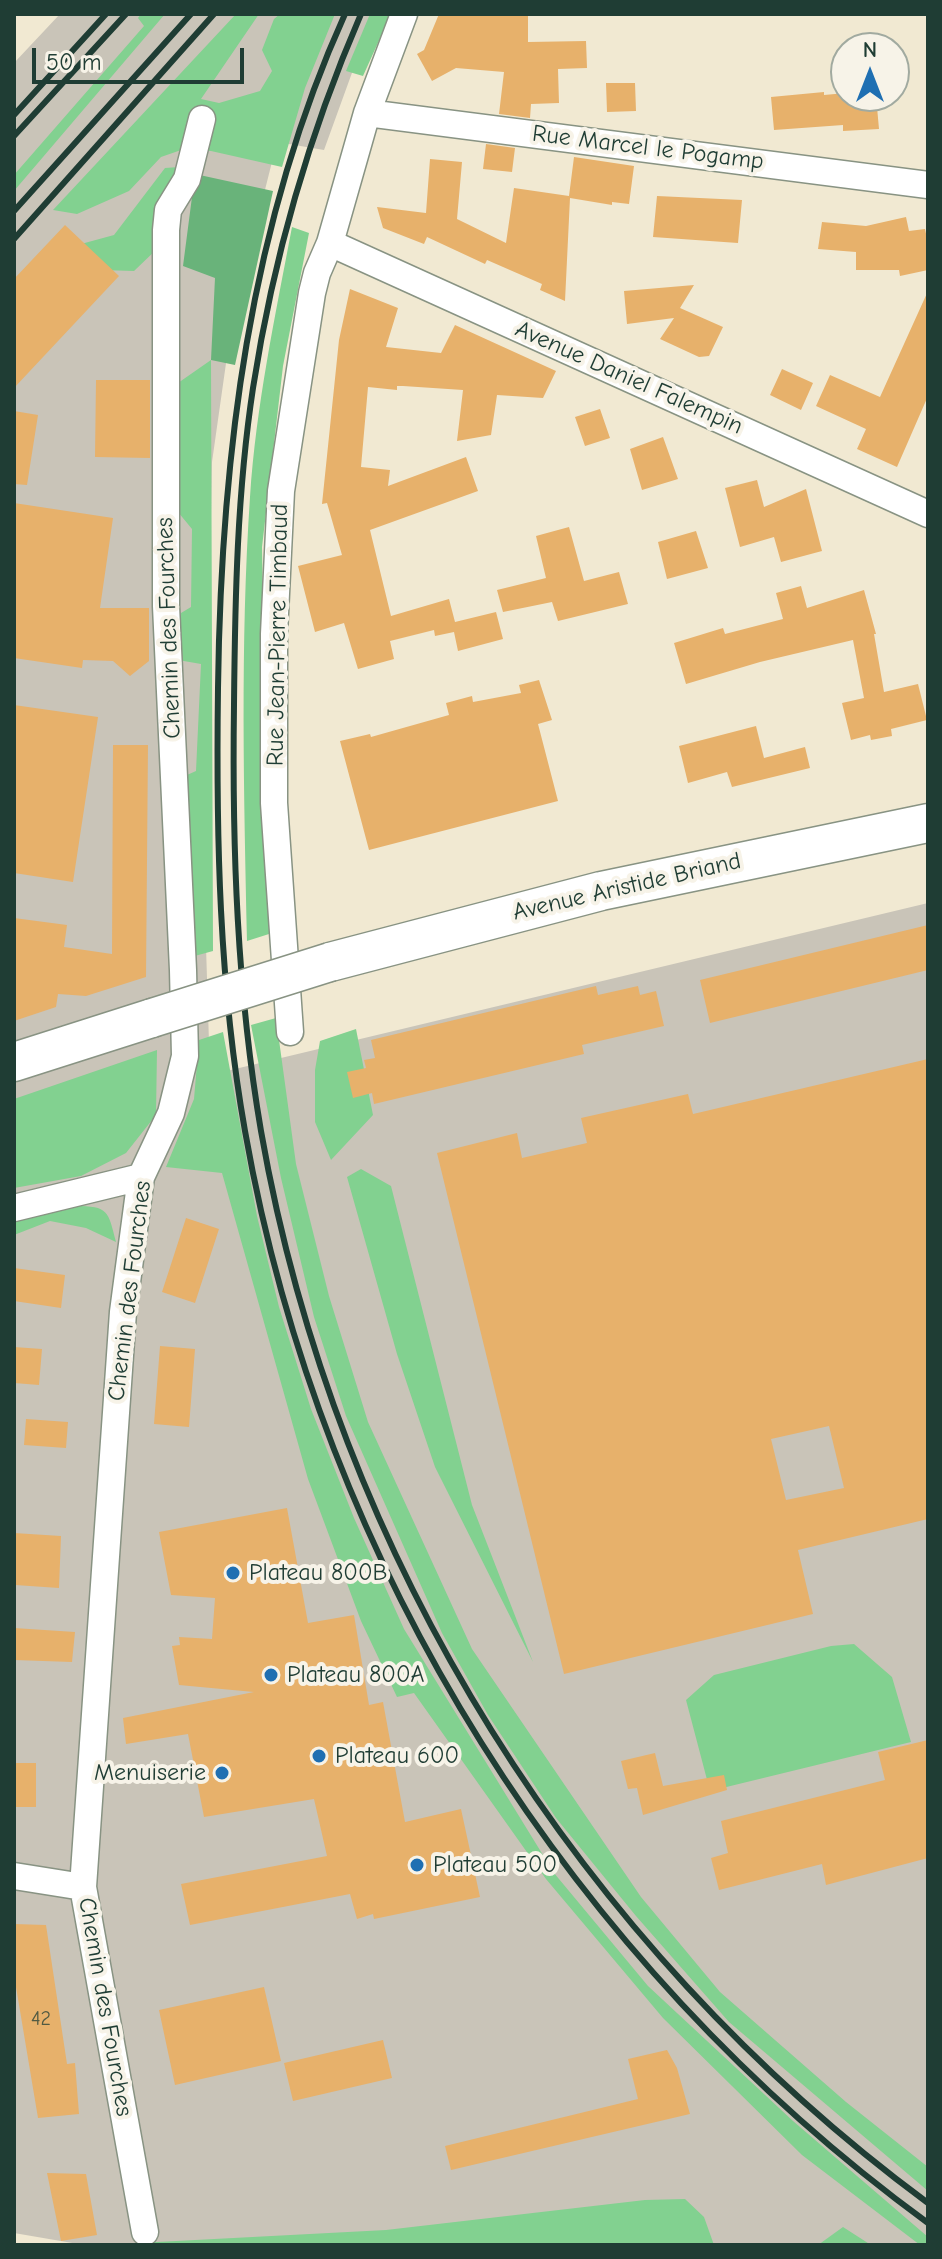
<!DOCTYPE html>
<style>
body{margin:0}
#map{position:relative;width:942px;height:2259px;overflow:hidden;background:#f1e9d2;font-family:"Comic Neue",sans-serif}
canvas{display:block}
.frame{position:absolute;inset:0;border:16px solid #1f3d34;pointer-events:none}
.north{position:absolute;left:830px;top:32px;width:80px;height:80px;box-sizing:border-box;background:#f7f3e8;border:2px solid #a1aaa0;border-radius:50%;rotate:0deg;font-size:22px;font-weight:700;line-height:32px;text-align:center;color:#1f3d34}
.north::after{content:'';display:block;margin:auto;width:28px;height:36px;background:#1f6fb2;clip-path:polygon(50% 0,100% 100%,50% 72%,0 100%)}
.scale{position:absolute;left:32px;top:48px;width:212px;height:36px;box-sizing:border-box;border:4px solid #1f3d34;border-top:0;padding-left:10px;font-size:24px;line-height:28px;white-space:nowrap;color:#1f3d34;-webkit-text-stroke:6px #f7f3e8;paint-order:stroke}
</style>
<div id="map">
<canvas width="942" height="2259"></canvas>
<div class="frame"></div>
<div class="north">N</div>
<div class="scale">50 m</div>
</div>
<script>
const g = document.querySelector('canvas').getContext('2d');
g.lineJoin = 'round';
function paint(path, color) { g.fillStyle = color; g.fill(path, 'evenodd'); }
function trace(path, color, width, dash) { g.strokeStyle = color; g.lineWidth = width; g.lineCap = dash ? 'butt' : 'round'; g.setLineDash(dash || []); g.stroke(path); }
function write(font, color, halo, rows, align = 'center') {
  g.font = font + ' "Comic Neue",sans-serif'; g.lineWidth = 8; g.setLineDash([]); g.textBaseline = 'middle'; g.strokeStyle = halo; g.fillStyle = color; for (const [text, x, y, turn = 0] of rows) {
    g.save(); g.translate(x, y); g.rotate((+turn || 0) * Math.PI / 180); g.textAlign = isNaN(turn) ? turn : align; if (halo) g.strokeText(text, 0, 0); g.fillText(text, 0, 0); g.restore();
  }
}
const industrial = new Path2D(`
 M 60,14 L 389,14 L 353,70 L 324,150 L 277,142 L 232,321 L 212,462 L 204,882 L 210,1075 L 928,903 L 928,2245 L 84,2245 L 14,2233 L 14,63 Z`);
const green = new Path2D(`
 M 141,14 L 165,14 L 14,191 L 14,175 L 144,26 L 138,18 Z
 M 236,14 L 259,14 L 201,99 L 219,103 L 260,91 L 272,71 L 262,50 L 274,19 L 280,14 L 335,14 L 305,88 L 282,167 L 211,151 L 184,149 L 161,157 L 129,191 L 77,214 L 53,210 Z
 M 370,14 L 391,14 L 363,76 L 346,71 Z
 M 179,167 L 158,248 L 134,271 L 101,270 L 81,244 L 114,235 L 165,168 Z
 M 292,227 L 309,233 L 283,366 L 262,547 L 269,934 L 247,941 C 244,793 240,645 250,497 C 256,406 275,317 292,227 Z
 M 211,360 L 213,951 L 180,960 L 178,779 L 196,771 L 201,664 L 178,660 L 181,613 L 191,607 L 192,529 L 178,512 L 178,383 Z
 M 276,1018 L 296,1164 L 329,1296 L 368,1422 L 472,1649 L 641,1897 L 720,1992 L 846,2102 L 928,2167 L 928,2191 L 729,2022 L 636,1916 L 556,1818 L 488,1715 L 442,1633 L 346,1416 L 314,1317 L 281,1178 L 251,1025 Z
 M 356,1029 L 373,1115 L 331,1160 L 315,1122 L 315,1070 L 320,1041 Z
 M 223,1032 L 257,1216 L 279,1307 L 311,1409 L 354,1518 L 404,1629 L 554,1873 L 648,1986 L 793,2121 L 928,2237 L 928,2245 L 920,2245 L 802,2155 L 663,2018 L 546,1879 L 414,1693 L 397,1697 L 361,1621 L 308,1479 L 222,1173 L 166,1167 L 194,1099 L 199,1040 Z
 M 157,1050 L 156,1115 L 126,1153 L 81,1176 L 14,1188 L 14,1099 Z
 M 361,1169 L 391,1186 L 472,1505 L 533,1662 L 435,1467 L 397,1354 L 347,1177 Z
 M 75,1206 C 109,1206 108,1211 116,1242 L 86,1228 L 50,1221 L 14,1235 L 14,1218 Z
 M 854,1644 L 892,1677 L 911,1742 L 710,1791 L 686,1700 L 714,1675 L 831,1646 Z
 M 685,2199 L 704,2217 L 714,2245 L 136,2245 L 138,2243 L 386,2230 L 645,2200 Z
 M 843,2227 L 871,2245 L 818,2245 Z`);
const forest = new Path2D(`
 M 195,174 L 273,191 L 235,365 L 211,360 L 215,278 L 183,266 Z`);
const building = new Path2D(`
 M 439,14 L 528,14 L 528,42 L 586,41 L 587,68 L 558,69 L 559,103 L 531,104 L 530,118 L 499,114 L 504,72 L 456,68 L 432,81 L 417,54 L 424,50 Z
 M 606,83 L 635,83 L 636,111 L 607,112 Z
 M 824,92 L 824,95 L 846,93 L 846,96 L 876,96 L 879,129 L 843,131 L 843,125 L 774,130 L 771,97 Z
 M 486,144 L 515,148 L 512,172 L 483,169 Z
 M 574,157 L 634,166 L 629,204 L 612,202 L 612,205 L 570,198 L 565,301 L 540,290 L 542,284 L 487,260 L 485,264 L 427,237 L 424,244 L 383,228 L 377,207 L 426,213 L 430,159 L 462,162 L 457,219 L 506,243 L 514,188 L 569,196 Z
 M 657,196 L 742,200 L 738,243 L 653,237 Z
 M 906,217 L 909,231 L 925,229 L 928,243 L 928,270 L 900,276 L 899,270 L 856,270 L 856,252 L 818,249 L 822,222 L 866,226 Z
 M 65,225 L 119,276 L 14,388 L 14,279 Z
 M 694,285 L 680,308 L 723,327 L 709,356 L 699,357 L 660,339 L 674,318 L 627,324 L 624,291 Z
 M 350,289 L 398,308 L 386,347 L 441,353 L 455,325 L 556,371 L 543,398 L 497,395 L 491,435 L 457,441 L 463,390 L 403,386 L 397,386 L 397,390 L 368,387 L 361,467 L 390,470 L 388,486 L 466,457 L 478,491 L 370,530 L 391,616 L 449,599 L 455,622 L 496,612 L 503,639 L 458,651 L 454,632 L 435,636 L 434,630 L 390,641 L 394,659 L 358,669 L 344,623 L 315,632 L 298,566 L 342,555 L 327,503 L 322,504 L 339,340 Z
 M 928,291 L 928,396 L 897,467 L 857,449 L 866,429 L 816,406 L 830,375 L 880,397 Z
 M 782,369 L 813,383 L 801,410 L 770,395 Z
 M 96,380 L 150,380 L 150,458 L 95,457 Z
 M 600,409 L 610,438 L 585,446 L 575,417 Z
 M 14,411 L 38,415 L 27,485 L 14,484 Z
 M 663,437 L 678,479 L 642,490 L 630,449 Z
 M 757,480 L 764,507 L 806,489 L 822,551 L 781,562 L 774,537 L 740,547 L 725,488 Z
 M 14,503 L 113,518 L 100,608 L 149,608 L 149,661 L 130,676 L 113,661 L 83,660 L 82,668 L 14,658 Z
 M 569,527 L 584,581 L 619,572 L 628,604 L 558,621 L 552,602 L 503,612 L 497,590 L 546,578 L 536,536 Z
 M 696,531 L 708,568 L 667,579 L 658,542 Z
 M 801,586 L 807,608 L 864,590 L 876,634 L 874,634 L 884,692 L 918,684 L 927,720 L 891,729 L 892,736 L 871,740 L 870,735 L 851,740 L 842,703 L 864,698 L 853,640 L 760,662 L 686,684 L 674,643 L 723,628 L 725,634 L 783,619 L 776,593 Z
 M 539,680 L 552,720 L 538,724 L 558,801 L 369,850 L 340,741 L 370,734 L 371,737 L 449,715 L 446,703 L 472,696 L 473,702 L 521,693 L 519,685 Z
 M 14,705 L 98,717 L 73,882 L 14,873 Z
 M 756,726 L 764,758 L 805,747 L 810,768 L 732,787 L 727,772 L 688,783 L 679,746 Z
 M 113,745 L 148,745 L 146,977 L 86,996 L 58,994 L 56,1007 L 14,1021 L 14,918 L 67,925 L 64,947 L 112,954 Z
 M 928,925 L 928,970 L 710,1023 L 700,980 Z
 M 596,986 L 598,995 L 638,986 L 640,995 L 656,991 L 664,1026 L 582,1045 L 584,1054 L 374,1104 L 372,1093 L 353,1098 L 347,1072 L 366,1068 L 364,1060 L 375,1058 L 371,1040 Z
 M 928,1059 L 928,1519 L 798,1550 L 813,1614 L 564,1674 L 437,1153 L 517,1133 L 522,1158 L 587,1143 L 581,1118 L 688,1094 L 693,1114 ZM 829,1426 L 844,1488 L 786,1500 L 771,1439 Z
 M 186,1218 L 219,1229 L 195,1303 L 162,1292 Z
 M 14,1268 L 65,1275 L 61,1308 L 14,1301 Z
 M 160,1346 L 195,1349 L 189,1427 L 154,1424 Z
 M 14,1347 L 42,1349 L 39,1385 L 14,1383 Z
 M 26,1419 L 68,1422 L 66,1448 L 24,1445 Z
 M 287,1508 L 308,1623 L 354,1615 L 369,1705 L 383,1702 L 405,1822 L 461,1809 L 480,1897 L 374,1919 L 373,1914 L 357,1919 L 350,1894 L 190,1925 L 181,1884 L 327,1856 L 314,1799 L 204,1817 L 188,1734 L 126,1744 L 123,1718 L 254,1692 L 179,1685 L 172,1646 L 180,1645 L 179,1637 L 212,1639 L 215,1598 L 171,1595 L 159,1532 Z
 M 14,1533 L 61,1536 L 59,1588 L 15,1585 Z
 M 14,1628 L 75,1632 L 72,1662 L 14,1660 Z
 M 928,1740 L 928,1858 L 826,1885 L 822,1864 L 719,1890 L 711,1858 L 728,1853 L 721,1821 L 885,1780 L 878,1752 Z
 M 655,1753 L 663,1786 L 724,1775 L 727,1790 L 643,1815 L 637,1788 L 628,1789 L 621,1761 Z
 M 14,1763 L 36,1763 L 36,1807 L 14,1807 Z
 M 14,1924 L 46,1925 L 67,2064 L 75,2063 L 79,2114 L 38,2118 L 14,1975 Z
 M 264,1987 L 281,2061 L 175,2085 L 159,2010 Z
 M 383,2040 L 392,2078 L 293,2101 L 284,2063 Z
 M 667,2050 L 677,2068 L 690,2114 L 451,2170 L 445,2146 L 638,2099 L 628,2059 Z
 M 47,2173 L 86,2174 L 97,2235 L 61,2241 Z`);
const street = new Path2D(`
 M 367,113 L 928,185
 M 330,243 L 928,514
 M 290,1032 L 274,803 L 274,634 L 281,491 L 312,293 L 317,273 L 330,243 L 367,113 L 404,14
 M 14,1208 L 141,1177
 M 14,1876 L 83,1887
 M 145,2232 L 83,1887 L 123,1312 L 141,1177 L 171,1113 L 185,1056 L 183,970 L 166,606 L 166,230 L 168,210 L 187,179 L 202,119`);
const secondary = new Path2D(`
 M 330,962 L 601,891 L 928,823
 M 14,1062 L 152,1018`);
const rail = new Path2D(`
 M 345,14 C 249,226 221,457 218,688 C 216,836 219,985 245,1131 C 322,1568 571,1962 928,2223
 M 361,14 C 309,134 273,259 253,388 C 237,493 235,599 234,705 C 232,847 237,991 261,1131 C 336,1559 579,1945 928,2203
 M 14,115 L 106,14
 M 14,136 L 126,14
 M 14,211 L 191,14
 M 14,239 L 214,14`);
const secondaryBridge = new Path2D(`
 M 152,1018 L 330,962`);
const markers = [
 [233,1573,8,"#1f6fb2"],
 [271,1675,8,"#1f6fb2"],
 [319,1756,8,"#1f6fb2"],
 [222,1773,8,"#1f6fb2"],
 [417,1865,8,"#1f6fb2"]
];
const numberNames = [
 ["42",41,2019]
];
const streetNames = [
 ["Rue Marcel le Pogamp",648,148,7],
 ["Avenue Daniel Falempin",629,378,24],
 ["Chemin des Fourches",169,628,-92],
 ["Rue Jean-Pierre Timbaud",278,635,-89],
 ["Avenue Aristide Briand",627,887,-13],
 ["Chemin des Fourches",130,1291,-83],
 ["Chemin des Fourches",105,2007,80]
];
const poiNames = [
 ["Plateau 800B",249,1573],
 ["Plateau 800A",287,1675],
 ["Plateau 600",335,1756],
 ["Menuiserie",206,1773,"right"],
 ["Plateau 500",433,1865]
];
paint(industrial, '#c9c4b8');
paint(green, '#82d190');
paint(forest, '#69b37a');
paint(building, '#e7b16b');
trace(street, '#889383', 29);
trace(secondary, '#889383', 41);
trace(street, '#fff', 26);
trace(secondary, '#fff', 38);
trace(rail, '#1f3d34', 6);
trace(secondaryBridge, '#889383', 41, []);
trace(secondaryBridge, '#fff', 38);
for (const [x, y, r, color] of markers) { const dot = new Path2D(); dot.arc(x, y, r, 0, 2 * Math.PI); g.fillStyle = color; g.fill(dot); trace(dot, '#f7f3e8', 3); }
write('20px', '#515a42', null, numberNames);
write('24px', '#1f3d34', '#f7f3e8', streetNames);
write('24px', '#1f3d34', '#f7f3e8', poiNames, 'left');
</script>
